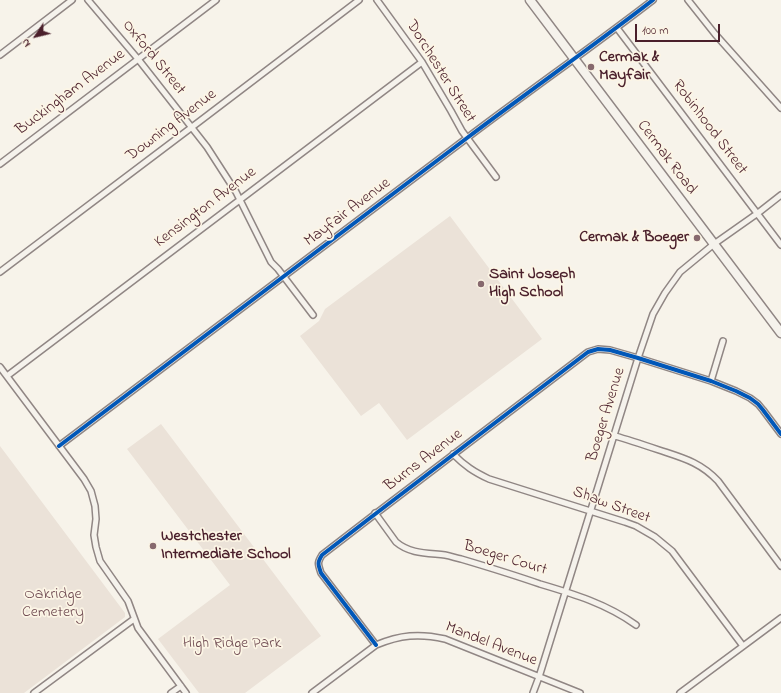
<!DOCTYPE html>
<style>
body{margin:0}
#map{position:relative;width:781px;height:693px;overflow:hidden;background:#f7f3ea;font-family:"Indie Flower",sans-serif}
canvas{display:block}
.north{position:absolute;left:16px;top:16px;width:40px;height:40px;-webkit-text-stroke:3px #fcf5e5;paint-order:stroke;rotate:235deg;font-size:11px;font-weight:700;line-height:16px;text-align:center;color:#4a1f2b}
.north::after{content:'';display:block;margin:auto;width:14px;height:18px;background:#4a1f2b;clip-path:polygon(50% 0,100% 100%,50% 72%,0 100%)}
.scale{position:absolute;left:635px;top:24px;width:85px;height:18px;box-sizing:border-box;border:2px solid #4a1f2b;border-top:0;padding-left:5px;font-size:12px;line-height:14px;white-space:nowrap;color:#4a1f2b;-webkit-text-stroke:3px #fcf5e5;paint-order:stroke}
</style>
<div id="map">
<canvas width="781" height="693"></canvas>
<div class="north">N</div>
<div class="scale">100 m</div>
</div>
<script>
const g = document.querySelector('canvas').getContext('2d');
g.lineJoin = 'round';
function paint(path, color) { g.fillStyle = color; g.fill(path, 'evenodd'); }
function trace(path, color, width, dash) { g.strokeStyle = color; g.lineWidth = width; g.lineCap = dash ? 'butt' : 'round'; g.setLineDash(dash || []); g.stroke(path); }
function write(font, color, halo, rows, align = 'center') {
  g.font = font + ' "Indie Flower",sans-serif'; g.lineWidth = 3.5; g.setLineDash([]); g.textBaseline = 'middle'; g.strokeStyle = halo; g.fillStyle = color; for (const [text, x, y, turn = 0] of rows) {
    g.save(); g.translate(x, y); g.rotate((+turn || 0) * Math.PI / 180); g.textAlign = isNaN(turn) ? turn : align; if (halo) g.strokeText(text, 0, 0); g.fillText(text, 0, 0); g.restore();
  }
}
const green = new Path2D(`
 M 450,216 L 542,339 L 407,440 L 379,403 L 361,416 L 300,336 L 319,321 L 325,309 Z
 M 161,424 L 321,636 L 245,693 L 199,693 L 158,639 L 230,585 L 127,449 Z
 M 0,446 L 125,613 L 125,617 L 24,693 L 0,693 Z`);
const street = new Path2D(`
 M 88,0 L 138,59 L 207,147 L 236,192 L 271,262 L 278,269 L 313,315
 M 377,0 L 422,62 L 451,111 L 462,131 L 496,177
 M 688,0 L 715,34 L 781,108
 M 617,28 L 781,245
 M 0,55 L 72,0
 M 0,164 L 216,0
 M 0,272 L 200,121 L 359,0
 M 0,367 L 84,479 L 91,491 L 95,506 L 96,519 L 94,535 L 96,547 L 100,561 L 128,601 L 138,628 L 186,693
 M 7,376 L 422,62
 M 711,381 L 723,341
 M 615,436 C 629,440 644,445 659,450 C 683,458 700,462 718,481 L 781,566
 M 59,446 C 196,344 331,240 467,138 C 529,91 592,47 653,0
 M 453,454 C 465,466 474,472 489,479 L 625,522 L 636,526 L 655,537 L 672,551 L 743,646
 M 375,513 L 396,542 C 410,554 428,553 445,555 C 451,556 456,558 461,559 C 488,567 514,575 540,584 C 574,594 607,604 636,625
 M 376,645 L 321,573 C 318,564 317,563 322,555 L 370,518 L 588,352 L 598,349 L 610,350 L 638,358 L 711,381 L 736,391 L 750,398 L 758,404 L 763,410 L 781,434
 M 34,693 L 134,619
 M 171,693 L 181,686
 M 312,693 L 376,645 C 400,635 419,633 445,639 L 580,693
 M 533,693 L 539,677 L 638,358 L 653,314 L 665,293 L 680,272 L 714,244 L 758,213 L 781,195
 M 680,693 L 781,618`);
const primary = new Path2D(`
 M 530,0 L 781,333`);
const cycleway = new Path2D(`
 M 59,446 C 196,344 331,240 467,138 C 529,91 592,47 653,0
 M 376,645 L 321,573 C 318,564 317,563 322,555 L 370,518 L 588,352 L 598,349 L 610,350 L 638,358 L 711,381 L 736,391 L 750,398 L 758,404 L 763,410 L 781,434`);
const markers = [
 [591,67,4,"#87696e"],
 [697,238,4,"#87696e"],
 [481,284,4,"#87696e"],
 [153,546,4,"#87696e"]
];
const streetNames = [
 ["Oxford Street",153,58,51],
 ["Dorchester Street",440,72,58],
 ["Buckingham Avenue",71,93,-37],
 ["Downing Avenue",172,126,-37],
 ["Robinhood Street",709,128,53],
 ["Cermak Road",666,158,53],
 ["Kensington Avenue",206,208,-37],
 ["Mayfair Avenue",348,213,-37],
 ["Boeger Avenue",607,415,-73],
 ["Burns Avenue",424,461,-37],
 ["Shaw Street",611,506,20],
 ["Boeger Court",505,559,17],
 ["Mandel Avenue",491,645,21]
];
const poiNames = [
 ["Cermak &",599,58],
 ["Mayfair",599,76],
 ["Cermak & Boeger",689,238,"right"],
 ["Saint Joseph",489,275],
 ["High School",489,293],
 ["Westchester",161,537],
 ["Intermediate School",161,555]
];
const parkNames = [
 ["Oakridge",53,595],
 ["Cemetery",53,613],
 ["High Ridge Park",232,644]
];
paint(green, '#ebe2d8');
trace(street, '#908684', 8);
trace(primary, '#908684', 11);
trace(street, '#f5f2ec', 5);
trace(primary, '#f5f2ec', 8);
trace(cycleway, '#0057b8', 4);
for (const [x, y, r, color] of markers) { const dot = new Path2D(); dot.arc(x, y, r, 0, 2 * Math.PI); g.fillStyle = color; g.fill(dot); trace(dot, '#fcf5e5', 1.5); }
write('16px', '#4a1f2b', '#fcf5e5', streetNames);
write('bold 16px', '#4a1f2b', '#fcf5e5', poiNames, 'left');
write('16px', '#704c53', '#fcf5e5', parkNames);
</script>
